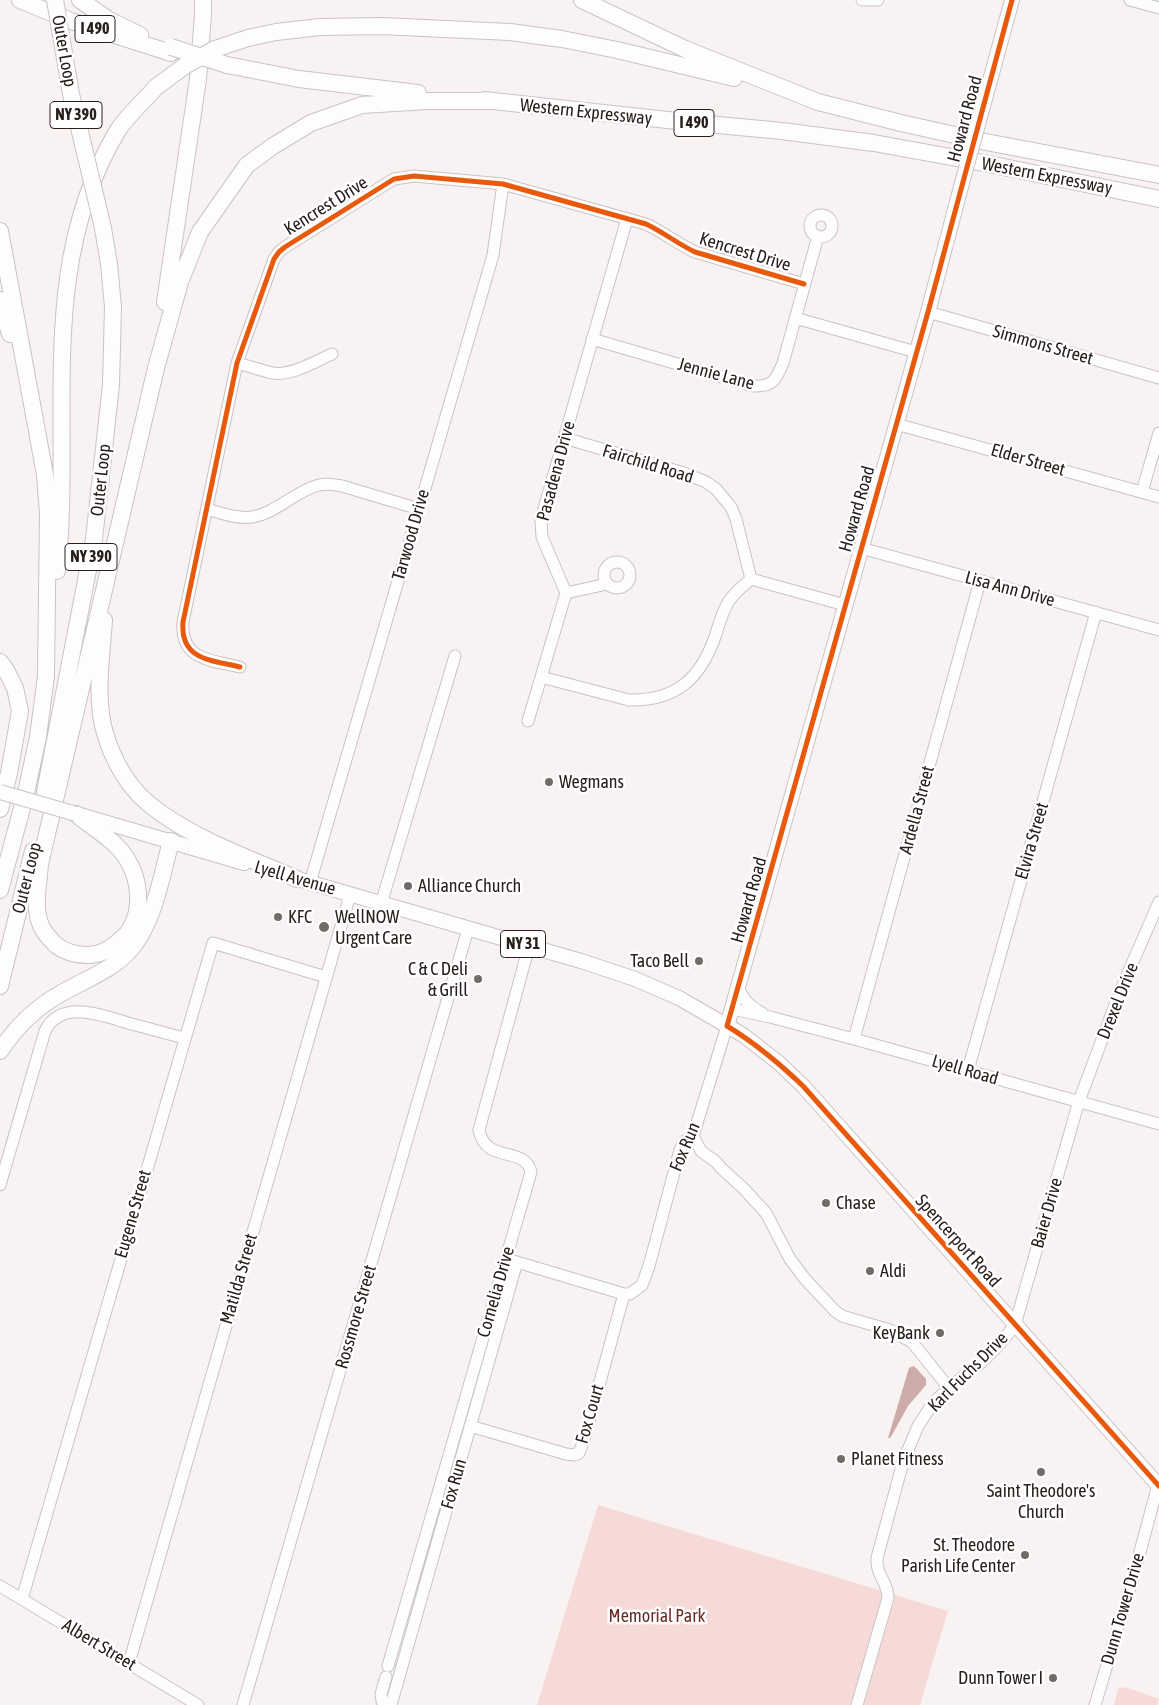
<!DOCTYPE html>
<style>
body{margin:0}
canvas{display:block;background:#f8f2f2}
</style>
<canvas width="1159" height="1705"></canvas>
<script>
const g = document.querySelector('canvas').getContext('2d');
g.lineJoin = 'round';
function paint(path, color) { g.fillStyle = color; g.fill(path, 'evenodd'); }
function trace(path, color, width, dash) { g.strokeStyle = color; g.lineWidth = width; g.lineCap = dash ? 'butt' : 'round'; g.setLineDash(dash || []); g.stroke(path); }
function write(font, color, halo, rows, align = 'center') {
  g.font = font + ' "Asap Condensed",sans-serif'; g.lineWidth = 5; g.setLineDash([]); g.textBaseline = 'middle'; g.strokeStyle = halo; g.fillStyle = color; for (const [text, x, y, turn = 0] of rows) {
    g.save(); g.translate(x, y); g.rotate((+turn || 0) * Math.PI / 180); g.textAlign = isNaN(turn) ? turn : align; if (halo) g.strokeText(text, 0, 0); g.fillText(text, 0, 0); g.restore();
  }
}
const green = new Path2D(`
 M 598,1505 L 948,1611 L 920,1705 L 537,1705 Z
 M 1125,1687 L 1159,1699 L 1157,1705 L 1114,1705 L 1118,1689 Z`);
const water = new Path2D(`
 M 913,1366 L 916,1368 L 926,1379 L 926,1385 L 908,1406 L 892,1435 L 890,1438 L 888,1438 L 909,1368 Z`);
const minor = new Path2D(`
 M 862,0 L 878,0
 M 1130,0 L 1159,8
 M810 226a11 11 0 1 1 22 0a11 11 0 1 1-22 0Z
 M 928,312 L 1159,378
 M 795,318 L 916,352
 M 592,339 L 753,386 C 773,387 776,380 783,363 L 818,236
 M 237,363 C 249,366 260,370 272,373 C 292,376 314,362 332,354
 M 896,424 L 1159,497
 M 564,438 L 684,473 L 706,482 L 716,489 L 731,507 L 736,519 L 751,579 L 845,605
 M 1142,492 L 1159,433
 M 207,509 C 221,513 237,519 252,517 C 277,513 295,491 319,485 C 327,483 335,485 342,486 L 419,509
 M 861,548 L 1159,630
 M604 575a13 13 0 1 1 26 0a13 13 0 1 1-26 0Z
 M 566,593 L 607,584
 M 240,667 C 211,660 180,660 183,622 L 237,363 L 274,259 L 279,252 L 285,247 L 394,179 L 414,176 L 503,184 L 646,224 C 663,232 678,244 695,252 L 804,284
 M 541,677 L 629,700 C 676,701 700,679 715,637 C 719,624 722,612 729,601 C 735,592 743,586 751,579
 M 528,721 L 566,593 L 542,537 L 541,519 L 627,219
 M 310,883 L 493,255 L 503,184
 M 381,904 L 455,656
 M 738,988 C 744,1000 749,1006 762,1013
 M 732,1009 L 770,1017 L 854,1039 L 1159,1124
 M 854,1039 L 980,581
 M 968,1070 L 1096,612
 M 693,1136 L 701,1151 L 716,1162 L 721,1168 L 743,1188 L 766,1213 L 790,1259 L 805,1279 L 835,1311 L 842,1316 L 890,1330 L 912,1342 L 949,1388
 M 0,1185 L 45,1031 C 61,999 101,1015 128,1023 C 147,1028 166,1033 184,1038
 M 510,1260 L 624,1294 L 630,1294 L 642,1285 L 649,1266 L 680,1150 L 684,1142 L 693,1136 L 727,1026
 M 470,1426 L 566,1454 L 575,1455 L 579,1453 L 582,1445 L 586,1433 L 624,1294
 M 0,1586 L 198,1705
 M 22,1599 L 213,943 L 326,977
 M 129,1663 L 350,895
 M 388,1666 L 531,1172 C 525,1145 486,1165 479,1130 L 529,946
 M 386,1677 L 381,1694 L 382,1701 L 388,1705
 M 243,1705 L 468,929
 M 391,1705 L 517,1262
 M 857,1705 L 888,1598 C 888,1581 876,1577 877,1558 L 903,1462 L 918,1426 L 933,1403 L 949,1388 L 983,1361 L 999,1345 L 1015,1325 L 1079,1101 L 1121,989 L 1159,902
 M 1095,1705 L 1134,1574 L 1158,1485`);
const major = new Path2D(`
 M 982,110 L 1012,0
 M 80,815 L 244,863
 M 287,876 L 581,961 L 635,979 L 679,998 L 743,1035 L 779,1063 L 803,1086 L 1159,1486
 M 727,1026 L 928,312 L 962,183`);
const highway = new Path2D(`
 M 20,0 L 71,21 L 171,53
 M 80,0 L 109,20 L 140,35
 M 582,0 L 685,49 L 818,102 L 901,123 L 986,142 L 1159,175
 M 248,38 L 276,32 L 320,27 L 381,26 L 510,32 L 562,39 L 617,50 L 734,78
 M 227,65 L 299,79 L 418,93
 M 484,100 L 686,122 L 782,131 L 874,143 L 989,164 L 1159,199
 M 0,231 L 37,431 L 45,475 L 48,514 L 46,676 L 38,737 L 26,793 L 0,890
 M 0,300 L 10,334
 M 165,302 L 198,79 L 203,15 L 203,0
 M 57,571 C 73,421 35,268 118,130 C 128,115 144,101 156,87
 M 104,620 C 102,651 97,683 101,715 C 106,747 123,783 149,804 C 190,838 249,858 297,879
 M 0,662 L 6,670 L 15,688 L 20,711 L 9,773 L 0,809
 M 45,792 L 94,539 L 111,385 L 113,307 L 109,264 L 103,228
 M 76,814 C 93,828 115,840 127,859 C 140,880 143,910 129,931 C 127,935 122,938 118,942 C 109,950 100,955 88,955 C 76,955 66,953 56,945 C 49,938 42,931 39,920 C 34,903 39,881 40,864 L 156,368 L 180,282 L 200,232 L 247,165 L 273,146 L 311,123 L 362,105 L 428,101 L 494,101
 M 0,986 L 33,851
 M 0,1051 C 16,1027 35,1008 60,994 C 84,980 113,970 131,949 C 154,922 162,875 171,841`);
const majorBridge = new Path2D(`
 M 962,183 L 982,110
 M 0,792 L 76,814`);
const highwayBridge = new Path2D(`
 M 55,0 L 71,94 L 103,228
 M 171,47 L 227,65
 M 156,87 L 186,65 L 215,49 L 248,38`);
const cycleway = new Path2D(`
 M 1012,0 L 928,312 L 727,1026 C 755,1043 779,1063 803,1086 L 1159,1486
 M 240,667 C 211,660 180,660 183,622 L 237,363 L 274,259 L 279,252 L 285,247 L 394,179 L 414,176 L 503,184 L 646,224 C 663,232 678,244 695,252 L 804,284`);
const markers = [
 [549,782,5,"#716a68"],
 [408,886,5,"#716a68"],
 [278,917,5,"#716a68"],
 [324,927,6,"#716a68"],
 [699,961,5,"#716a68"],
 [478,979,5,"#716a68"],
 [826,1203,5,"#716a68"],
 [870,1271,5,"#716a68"],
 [940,1333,5,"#716a68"],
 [841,1459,5,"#716a68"],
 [1041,1472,5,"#716a68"],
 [1025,1555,5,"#716a68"],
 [1053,1678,5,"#716a68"]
];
const shields = [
 [95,29,40],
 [76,115,52],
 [694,123,40],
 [91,557,52],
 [523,944,45]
];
const shieldNames = [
 ["I 490",95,29],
 ["NY 390",76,115],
 ["I 490",694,123],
 ["NY 390",91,557],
 ["NY 31",523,944]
];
const streetNames = [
 ["Outer Loop",64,51,80],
 ["Western Expressway",586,112,6],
 ["Howard Road",965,119,-75],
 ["Western Expressway",1047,176,11],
 ["Kencrest Drive",326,206,-32],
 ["Kencrest Drive",745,252,17],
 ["Simmons Street",1043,345,16],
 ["Jennie Lane",716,374,15],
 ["Elder Street",1028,460,16],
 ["Fairchild Road",648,464,17],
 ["Pasadena Drive",556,471,-75],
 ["Outer Loop",101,480,-84],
 ["Howard Road",857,509,-74],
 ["Tarwood Drive",411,535,-74],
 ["Lisa Ann Drive",1010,589,15],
 ["Ardella Street",917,810,-75],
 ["Elvira Street",1032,841,-74],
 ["Outer Loop",27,878,-76],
 ["Lyell Avenue",295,878,16],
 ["Howard Road",749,900,-74],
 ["Drexel Drive",1118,1001,-68],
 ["Lyell Road",965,1070,16],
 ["Fox Run",685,1147,-67],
 ["Baier Drive",1047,1213,-74],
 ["Eugene Street",133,1214,-74],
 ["Spencerport Road",958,1241,48],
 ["Matilda Street",239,1279,-74],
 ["Cornelia Drive",496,1292,-74],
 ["Rossmore Street",356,1317,-74],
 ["Karl Fuchs Drive",968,1372,-45],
 ["Fox Court",590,1414,-74],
 ["Fox Run",454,1484,-74],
 ["Dunn Tower Drive",1123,1609,-74],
 ["Albert Street",99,1645,31]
];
const poiNames = [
 ["Wegmans",559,782],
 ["Alliance Church",418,886],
 ["KFC",288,917],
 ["WellNOW",335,917],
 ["Urgent Care",335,938],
 ["Taco Bell",689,961,"right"],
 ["C & C Deli",468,969,"right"],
 ["& Grill",468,990,"right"],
 ["Chase",836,1203],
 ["Aldi",880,1271],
 ["KeyBank",930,1333,"right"],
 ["Planet Fitness",851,1459],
 ["Saint Theodore's",1041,1491,"center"],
 ["Church",1041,1512,"center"],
 ["St. Theodore",1015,1545,"right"],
 ["Parish Life Center",1015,1566,"right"],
 ["Dunn Tower I",1043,1678,"right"]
];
const parkNames = [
 ["Memorial Park",657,1616]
];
paint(green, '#f6dad8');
paint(water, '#cdaba8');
trace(minor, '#cbc3c3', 13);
trace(major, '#cbc3c3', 16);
trace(highway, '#cbc3c3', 18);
trace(minor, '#fefdfd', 11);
trace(major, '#fefdfd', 14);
trace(highway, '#fefdfd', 16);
trace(majorBridge, '#cbc3c3', 16, []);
trace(highwayBridge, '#cbc3c3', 18, []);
trace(majorBridge, '#fefdfd', 14);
trace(highwayBridge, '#fefdfd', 16);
trace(cycleway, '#e8590c', 5);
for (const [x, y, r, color] of markers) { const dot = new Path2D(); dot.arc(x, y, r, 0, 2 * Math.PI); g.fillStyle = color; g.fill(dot); trace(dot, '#fff', 2); }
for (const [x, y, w] of shields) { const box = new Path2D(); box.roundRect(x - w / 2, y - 13.5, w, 27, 4); g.fillStyle = '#fff'; g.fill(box); trace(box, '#29201e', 1); }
write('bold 16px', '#29201e', null, shieldNames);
write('18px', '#29201e', '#fff', streetNames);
write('18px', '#29201e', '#fff', poiNames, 'left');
write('18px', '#672b28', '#fff', parkNames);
</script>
